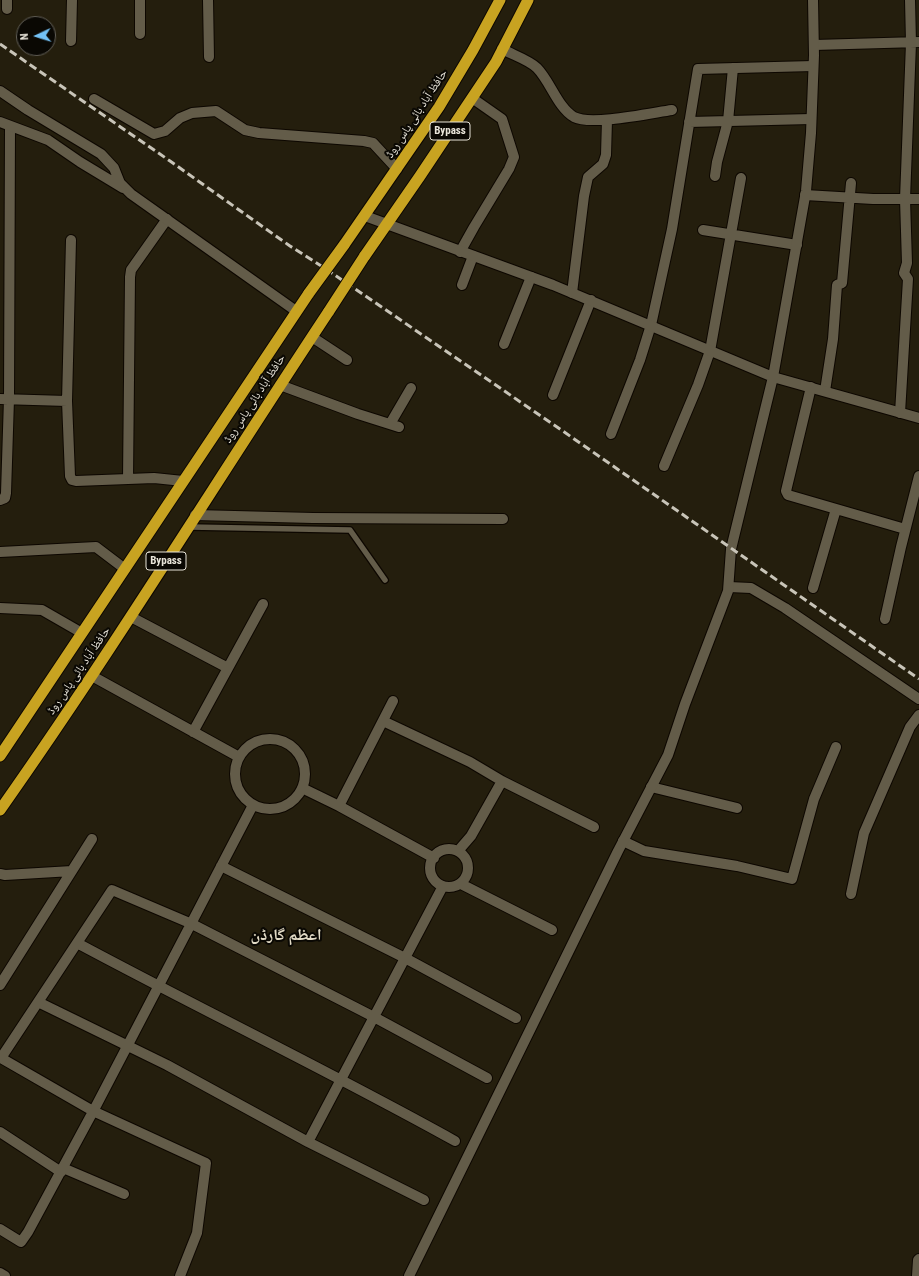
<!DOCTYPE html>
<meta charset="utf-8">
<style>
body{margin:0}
#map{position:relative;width:919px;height:1276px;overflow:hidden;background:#241e0d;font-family:"Roboto Condensed",sans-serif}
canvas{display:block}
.north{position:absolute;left:16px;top:16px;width:40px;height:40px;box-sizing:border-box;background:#0a0803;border:1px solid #636059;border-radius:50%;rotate:266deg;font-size:11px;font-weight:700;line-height:16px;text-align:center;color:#e8e4d9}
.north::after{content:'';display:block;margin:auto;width:14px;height:18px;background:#73c1f5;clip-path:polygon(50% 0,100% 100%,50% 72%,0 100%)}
</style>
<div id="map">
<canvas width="919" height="1276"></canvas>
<div class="north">N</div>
</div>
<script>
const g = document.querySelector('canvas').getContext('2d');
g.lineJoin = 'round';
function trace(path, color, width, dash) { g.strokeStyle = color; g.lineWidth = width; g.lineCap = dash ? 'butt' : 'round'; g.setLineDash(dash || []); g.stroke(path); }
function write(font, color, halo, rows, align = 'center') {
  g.font = font + ' "Roboto Condensed","Noto Naskh Arabic",sans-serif'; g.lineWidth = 4; g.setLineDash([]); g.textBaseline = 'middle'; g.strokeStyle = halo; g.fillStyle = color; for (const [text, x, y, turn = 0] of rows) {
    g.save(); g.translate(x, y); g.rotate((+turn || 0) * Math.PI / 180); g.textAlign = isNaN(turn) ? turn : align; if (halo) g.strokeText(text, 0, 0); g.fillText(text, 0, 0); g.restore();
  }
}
const service = new Path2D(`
 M 190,527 L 350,530 L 385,580`);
const minor = new Path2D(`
 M 140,0 L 140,34
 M 208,0 L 209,57
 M 7,9 L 7,0
 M 71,41 L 72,0
 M 814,45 L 919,42
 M 502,49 C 513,55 529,60 537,68 C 550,81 558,108 574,117 C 591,126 651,113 672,110
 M 94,99 L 154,134 L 165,131 L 180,118 L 192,113 L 216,111 L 245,130 L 259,133 L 364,141 L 373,143 L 397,169
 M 689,122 L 811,119
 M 715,176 L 717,162 L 728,121 L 733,68
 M 805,195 L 873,199 L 919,199
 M 703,230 L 797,245
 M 71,240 L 67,401 L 70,476 L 72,480 L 76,481 L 154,478 L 183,481
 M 460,252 L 474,227 L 509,169 L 514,157 L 502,119 L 472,98
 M 462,285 L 473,256
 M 572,293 L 584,196 L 588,177 L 603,164 L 606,155 L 607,120
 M 312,337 L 347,360
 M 504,344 L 531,277
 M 280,385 L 358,414 L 399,427
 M 811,387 L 786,491 L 788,495 L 905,529
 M 825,391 L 833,339 L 837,285 L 842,283 L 851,183
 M 553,395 L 591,300
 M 0,399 L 67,401
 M 900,413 L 908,279 L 904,273 L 907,263 L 905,199 L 911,43 L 910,0
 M 390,424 L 411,388
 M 611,434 L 640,360 L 651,325 L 672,229 L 698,69 L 813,66
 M 664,466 L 698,385 L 710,351 L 741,178
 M 128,479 L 130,277 L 131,270 L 167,219
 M 0,500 L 5,498 L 6,493 L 9,399 L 10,127
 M 195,515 L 313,518 L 503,519
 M 0,552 L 96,547 L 125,569
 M 729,587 L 751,588 L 785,608 L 919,699
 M 813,588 L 836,509
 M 0,608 L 42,610 L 82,633
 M 131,617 L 228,668
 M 885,619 L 901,547 L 919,476
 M 92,676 L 239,757
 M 383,721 L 470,762 L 502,781 L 594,827
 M 193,732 L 263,604
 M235 774a35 35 0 1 1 70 0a35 35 0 1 1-70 0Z
 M 651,787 L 737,808
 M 302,788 L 339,806 L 434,858
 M 339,806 L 393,701
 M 623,841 L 644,851 L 737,866 L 792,879 L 814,799 L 836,747
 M430 868a19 19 0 1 1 38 0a19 19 0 1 1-38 0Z
 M 458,851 L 471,836 L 502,781
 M 221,866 L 405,958 L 516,1018
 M 0,874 L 5,875 L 72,871
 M 461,884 L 552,930
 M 851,894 L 864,833 L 910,727 L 919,715
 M 77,943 C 202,1010 331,1072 455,1141
 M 0,985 L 92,839
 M 38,1002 L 167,1065 L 308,1142 L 424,1200
 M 0,1132 L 61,1172
 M 308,1142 L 443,886
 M 63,1168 L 124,1194
 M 0,1229 L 21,1242 L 28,1232 L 96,1106 L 253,805
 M 0,1273 L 5,1276
 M 180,1276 L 197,1233 L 206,1163 L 93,1111 L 1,1058 L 112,890 L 192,924 L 374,1017 L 487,1078
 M 917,1276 L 918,1260 L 919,1259`);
const tertiary = new Path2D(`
 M 0,91 L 28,110 L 101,154 L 114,168 L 120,183 L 131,194 L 296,311
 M 0,122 L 48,140 L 80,162 L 123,188
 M 365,216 L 553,285 L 773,377 L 919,418
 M 409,1276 L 618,851 L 668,755 L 685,704 L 728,591 L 731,549 L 773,377 L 806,191 L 811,133 L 814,55 L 813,0`);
const trunk = new Path2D(`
 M 344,245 L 439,107 L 473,50 L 500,0
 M 364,257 L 420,176 L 496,62 L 528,0
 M 0,756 L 309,293
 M 0,810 C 115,647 219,477 329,311`);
const rail = new Path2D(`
 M 0,44 L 170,161 L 290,246 L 326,269 L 557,427 L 919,679`);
const trunkBridge = new Path2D(`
 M 309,293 L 344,245
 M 329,311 L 364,257`);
const shields = [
 [450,131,40],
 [166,561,40]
];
const shieldNames = [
 ["Bypass",450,131],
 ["Bypass",166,561]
];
const streetNames = [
 ["حافظ آباد بائی پاس روڈ",417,114,-57],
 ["حافظ آباد بائی پاس روڈ",255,399,-57],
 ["حافظ آباد بائی پاس روڈ",79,671,-56]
];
const districtNames = [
 ["اعظم گارڈن",286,936]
];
trace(service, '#0d0700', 8);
trace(minor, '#0d0700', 12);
trace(tertiary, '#0d0700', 12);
trace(trunk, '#0d0700', 13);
trace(service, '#635c49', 5.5);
trace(minor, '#635c49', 10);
trace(tertiary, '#635c49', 10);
trace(trunk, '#c8a321', 11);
trace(rail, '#c8c4b8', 3, [8, 4]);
trace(trunkBridge, '#0d0700', 13, []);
trace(trunkBridge, '#c8a321', 11);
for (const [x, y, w] of shields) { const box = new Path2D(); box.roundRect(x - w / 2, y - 9, w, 18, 3); g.fillStyle = '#0a0803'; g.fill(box); trace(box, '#e8e4d9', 1); }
write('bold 11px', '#e8e4d9', null, shieldNames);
write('12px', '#e8e4d9', '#0a0803', streetNames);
write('bold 16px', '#e2dac5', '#0a0803', districtNames);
</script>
